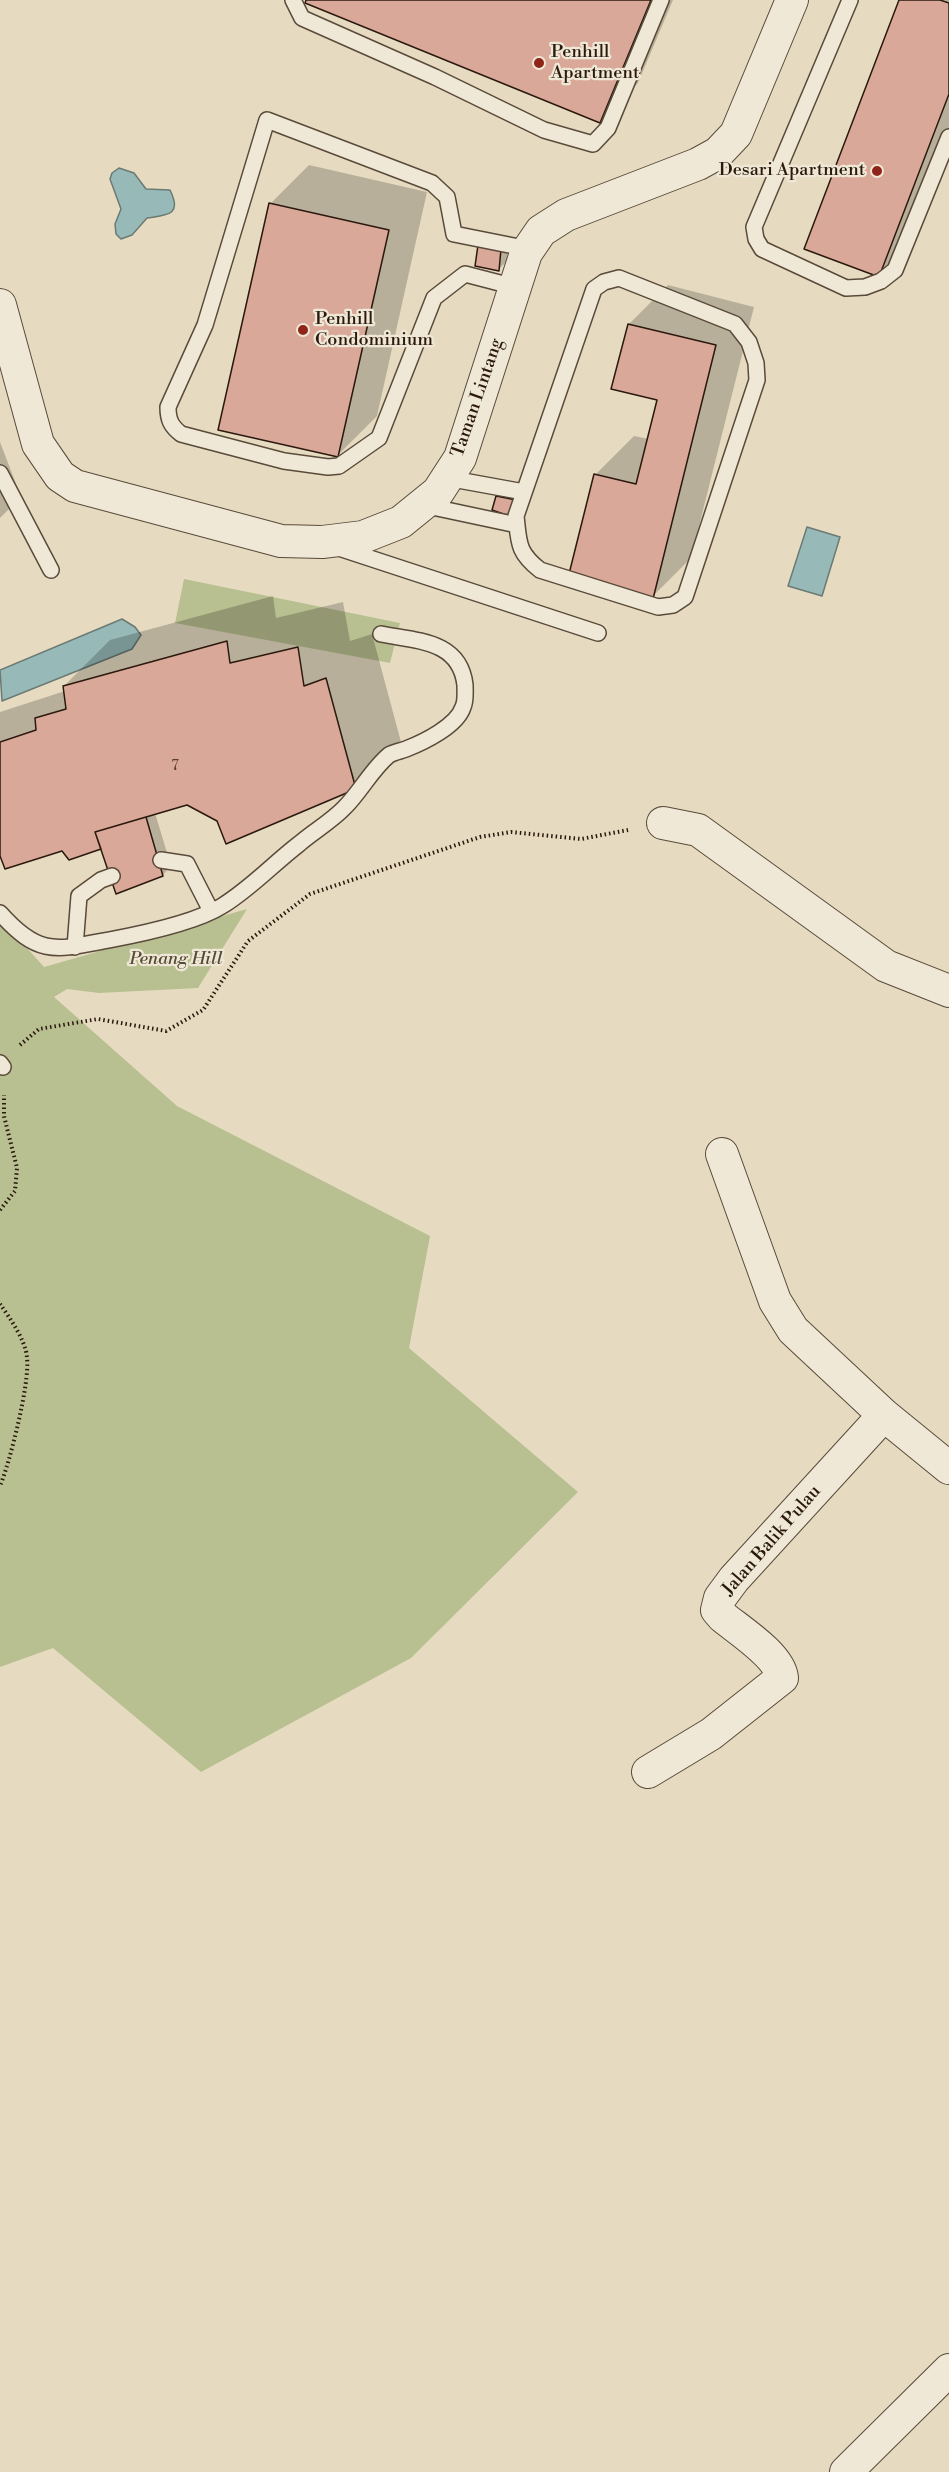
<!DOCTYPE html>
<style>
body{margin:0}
canvas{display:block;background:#e6dbc0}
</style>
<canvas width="949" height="2472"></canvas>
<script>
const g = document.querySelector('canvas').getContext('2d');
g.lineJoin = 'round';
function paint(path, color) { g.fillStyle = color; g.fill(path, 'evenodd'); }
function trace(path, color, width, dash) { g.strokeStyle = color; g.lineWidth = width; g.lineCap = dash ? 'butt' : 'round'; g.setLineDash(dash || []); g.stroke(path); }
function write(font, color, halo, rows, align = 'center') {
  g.font = font + ' "Libre Bodoni",serif'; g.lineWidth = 4.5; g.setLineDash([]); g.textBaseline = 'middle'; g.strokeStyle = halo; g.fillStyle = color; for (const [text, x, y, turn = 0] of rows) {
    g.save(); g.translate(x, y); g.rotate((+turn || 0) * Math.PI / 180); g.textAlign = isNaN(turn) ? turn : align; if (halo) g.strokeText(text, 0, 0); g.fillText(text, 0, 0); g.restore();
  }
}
const green = new Path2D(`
 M 184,579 L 400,623 L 390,663 L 175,623 Z
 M 247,909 L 198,988 L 99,993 L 67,989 L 54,997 L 177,1106 L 430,1236 L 409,1348 L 578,1492 L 411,1658 L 201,1772 L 53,1648 L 0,1667 L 0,918 L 44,967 Z`);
const water = new Path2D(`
 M 119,168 L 134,173 L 146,189 L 170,190 C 183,216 166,215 147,218 L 132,235 L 121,239 L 116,234 L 115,224 L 121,209 L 110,179 L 112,173 Z
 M 807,527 L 840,537 L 822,596 L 788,586 Z
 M 122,619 L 135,627 L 141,635 L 132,649 L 2,701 L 0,670 Z`);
const shadow = new Path2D(`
 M 308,0 L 673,0 L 638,83 L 600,122 Z
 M 900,0 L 949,0 L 949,154 L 918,236 L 879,275 Z
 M 309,165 L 427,192 L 377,416 L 338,455 L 270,204 Z
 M 488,237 L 508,241 L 507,261 L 498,270 Z
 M 668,285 L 754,307 L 691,558 L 652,597 L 570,577 L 596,474 L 634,436 L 649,439 L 659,399 L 613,388 L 629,324 Z
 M 0,442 L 21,497 L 0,518 Z
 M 506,488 L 524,492 L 512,515 L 498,497 Z
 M 273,596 L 276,618 L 343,602 L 350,641 L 372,634 L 401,742 L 355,788 L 218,820 L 187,804 L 155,813 L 171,866 L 163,875 L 101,846 L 62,850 L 0,851 L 0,712 L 65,691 L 64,686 L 110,640 Z`);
const building = new Path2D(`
 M 306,0 L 651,0 L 600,123 L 305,3 Z
 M 899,0 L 940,0 L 949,3 L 949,94 L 879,277 L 804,249 Z
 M 269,203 L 389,230 L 338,457 L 218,430 Z
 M 478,245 L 501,249 L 499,271 L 475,266 Z
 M 628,324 L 716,345 L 653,599 L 568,578 L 594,474 L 636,484 L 657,400 L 611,389 Z
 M 496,496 L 516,500 L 512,517 L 492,510 Z
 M 227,641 L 230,663 L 298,647 L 304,686 L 326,678 L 356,789 L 226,844 L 217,821 L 187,805 L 95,832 L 101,849 L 69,860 L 62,851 L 5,869 L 0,856 L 0,742 L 36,730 L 35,718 L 66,709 L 63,686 Z
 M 146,817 L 163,876 L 116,894 L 95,832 Z`);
const path = new Path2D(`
 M 20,1045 L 39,1029 L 98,1019 L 166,1031 L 203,1010 L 248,941 L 310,894 L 480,837 L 511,832 L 581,839 L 628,830
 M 0,1210 L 15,1191 L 17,1168 L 4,1116 L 4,1095
 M 0,1304 C 10,1318 26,1341 27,1358 C 30,1383 10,1462 0,1486`);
const service = new Path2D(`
 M 293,0 L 302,18 L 435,77 L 544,130 L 593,144 L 608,128 L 661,0
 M 850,0 L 754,227 L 756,239 L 762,249 L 846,288 L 865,287 L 881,281 L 895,270 L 949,137
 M 619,278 L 735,324 L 749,342 L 756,363 L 757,380 L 685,597 L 673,605 L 658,607 L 540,570 C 517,552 519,542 516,516 L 594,289 L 604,282 Z
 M 515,287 L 465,274 L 434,298 L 379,438 L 339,466 L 328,467 L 284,461 L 181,434 C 171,426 168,420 168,407 L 205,325 L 267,120 L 432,183 L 447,197 L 454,234 L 529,249
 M 0,473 L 51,570
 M 447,478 L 524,492
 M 423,505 L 517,525
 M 339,548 L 598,633
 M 161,860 L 187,864 L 211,911
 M 0,913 C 39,957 56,950 109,940 C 141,934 195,923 222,906 C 250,889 273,864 299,844 C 314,831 332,821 345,807 C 361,791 372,769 389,755 C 394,752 401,751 406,749 C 424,742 457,726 463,707 C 466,701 465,692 465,685 C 460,640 416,641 381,634
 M 75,947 L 79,896 L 101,880 L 112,876
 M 0,1063 L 3,1067`);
const minor = new Path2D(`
 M 0,305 L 38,444 L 60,476 L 75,486 L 281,541 L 322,542 L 363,537 L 401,522 L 438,492 L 460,458 L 526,253 L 541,231 L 566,215 L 698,164 L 718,153 L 736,134 L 792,0
 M 663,823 L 698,830 L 886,966 L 949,991
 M 722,1154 L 775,1301 L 793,1330 L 884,1415 L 949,1468
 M 648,1772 L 711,1734 L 782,1678 C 780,1656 740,1631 723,1617 L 717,1610 L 720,1598 L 734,1579 L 884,1415
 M 846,2472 L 949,2370`);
const markers = [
 [539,63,6,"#8f2418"],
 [877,171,6,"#8f2418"],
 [303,330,6,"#8f2418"]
];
const numberNames = [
 ["7",175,766]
];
const poiNames = [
 ["Penhill",551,53],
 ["Apartment",551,74],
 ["Desari Apartment",865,171,"right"],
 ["Penhill",315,320],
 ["Condominium",315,341]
];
const streetNames = [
 ["Taman Lintang",478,398,-71],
 ["Jalan Balik Pulau",772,1541,-49]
];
const parkNames = [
 ["Penang Hill",176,960]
];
paint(green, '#b8bf90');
paint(water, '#97bab8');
trace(water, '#6c7a74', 1.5);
paint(shadow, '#0003');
paint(building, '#d9a899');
trace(building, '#2b190e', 1.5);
trace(service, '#5a4a3a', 18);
trace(minor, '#5a4a3a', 34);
trace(path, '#2b190e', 4, [1.5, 3]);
trace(service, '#efe8d6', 15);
trace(minor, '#efe8d6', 32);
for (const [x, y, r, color] of markers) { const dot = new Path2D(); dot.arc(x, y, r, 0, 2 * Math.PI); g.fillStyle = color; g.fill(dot); trace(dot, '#efe8d6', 2); }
write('15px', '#563d31', null, numberNames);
write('18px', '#2b190e', '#efe8d6', poiNames, 'left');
write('18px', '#2b190e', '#efe8d6', streetNames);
write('italic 18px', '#554b35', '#efe8d6', parkNames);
</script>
